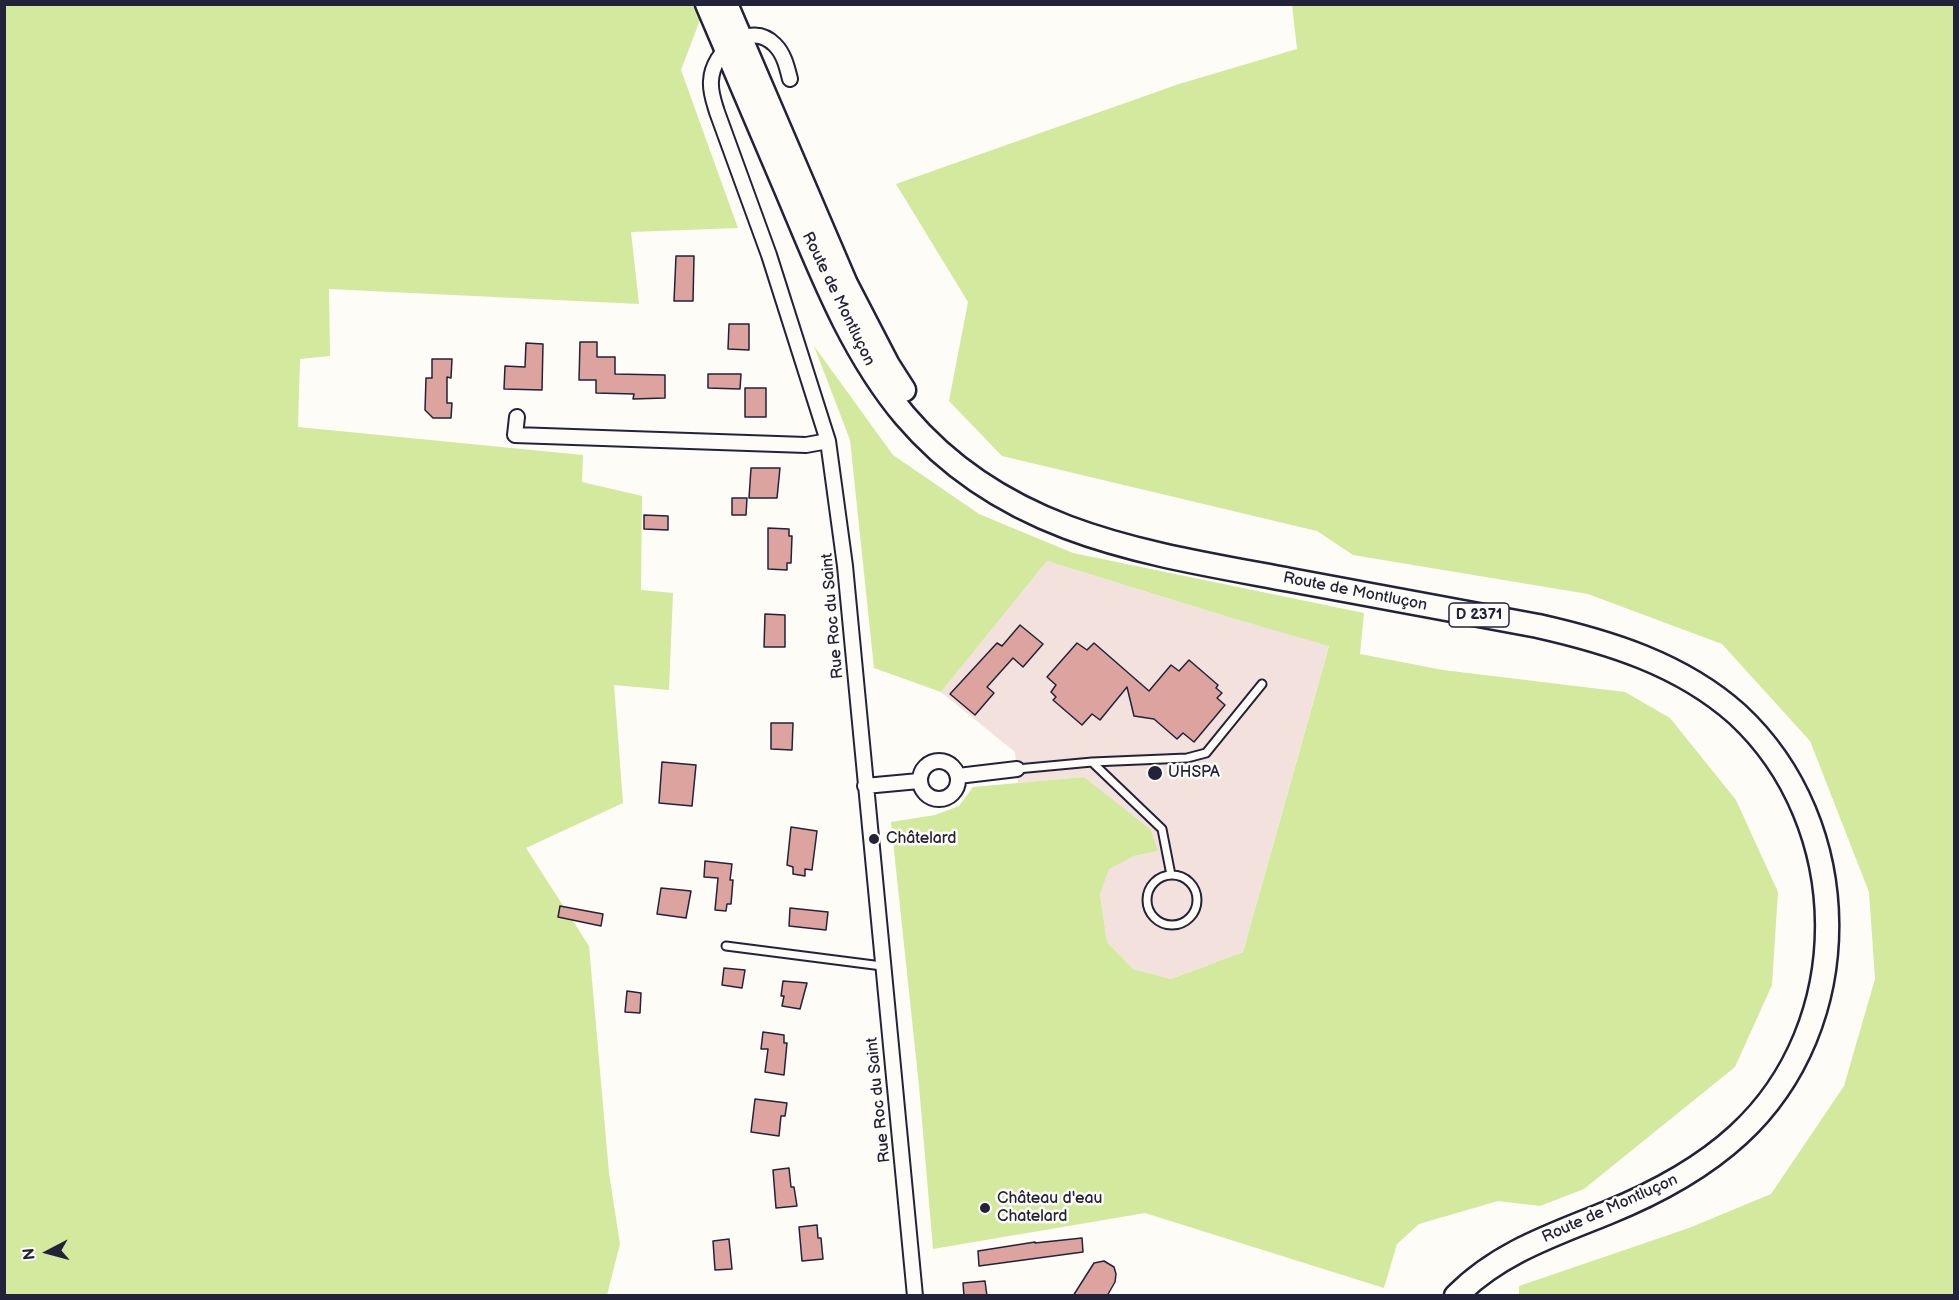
<!DOCTYPE html>
<meta charset="utf-8">
<style>
body{margin:0}
#map{position:relative;width:1959px;height:1300px;overflow:hidden;background:#fdfcf7;font-family:"Balsamiq Sans",sans-serif}
canvas{display:block}
.frame{position:absolute;inset:0;border:6px solid #22223b;pointer-events:none}
.north{position:absolute;left:18px;top:1222px;width:60px;height:60px;-webkit-text-stroke:4px #fdfcf7;paint-order:stroke;rotate:264deg;font-size:16px;font-weight:700;line-height:24px;text-align:center;color:#22223b}
.north::after{content:'';display:block;margin:auto;width:21px;height:27px;background:#22223b;clip-path:polygon(50% 0,100% 100%,50% 72%,0 100%)}
</style>
<div id="map">
<canvas width="1959" height="1300"></canvas>
<div class="frame"></div>
<div class="north">N</div>
</div>
<script>
const g = document.querySelector('canvas').getContext('2d');
g.lineJoin = 'round';
function paint(path, color) { g.fillStyle = color; g.fill(path, 'evenodd'); }
function trace(path, color, width, dash) { g.strokeStyle = color; g.lineWidth = width; g.lineCap = dash ? 'butt' : 'round'; g.setLineDash(dash || []); g.stroke(path); }
function write(font, color, halo, rows, align = 'center') {
  g.font = font + ' "Balsamiq Sans",sans-serif'; g.lineWidth = 5; g.setLineDash([]); g.textBaseline = 'middle'; g.strokeStyle = halo; g.fillStyle = color; for (const [text, x, y, turn = 0] of rows) {
    g.save(); g.translate(x, y); g.rotate((+turn || 0) * Math.PI / 180); g.textAlign = isNaN(turn) ? turn : align; if (halo) g.strokeText(text, 0, 0); g.fillText(text, 0, 0); g.restore();
  }
}
const built = new Path2D(`
 M 1047,561 L 1225,616 L 1329,645 L 1243,952 L 1171,979 L 1133,969 L 1107,942 L 1100,893 L 1109,868 L 1134,856 L 1158,851 L 1084,777 L 1018,783 L 1015,752 L 941,692 Z`);
const green = new Path2D(`
 M 4,5 L 693,5 L 700,20 L 681,70 L 738,228 L 631,232 L 639,304 L 329,289 L 330,356 L 300,359 L 298,427 L 583,455 L 582,482 L 642,496 L 641,590 L 673,593 L 669,690 L 614,685 L 623,803 L 526,848 L 589,946 L 609,1173 L 620,1244 L 607,1295 L 5,1295 Z
 M 1292,5 L 1954,5 L 1954,1295 L 1519,1295 L 1519,1286 L 1689,1228 L 1771,1194 L 1844,1086 L 1875,979 L 1869,892 L 1810,741 L 1722,644 L 1588,594 L 1353,555 L 1317,531 L 1002,456 L 949,401 L 968,302 L 896,184 L 1179,84 L 1297,49 Z
 M 814,346 L 893,455 L 979,514 L 1073,553 L 1364,613 L 1360,654 L 1443,670 L 1625,692 L 1670,718 L 1736,800 L 1778,892 L 1772,985 L 1735,1067 L 1584,1189 L 1540,1206 L 1498,1201 L 1419,1224 L 1397,1244 L 1384,1288 L 1145,1213 L 933,1249 L 919,1086 L 891,822 L 935,815 L 959,806 L 973,787 L 1084,777 L 1151,830 L 1158,851 L 1134,856 L 1109,869 L 1100,894 L 1107,942 L 1133,969 L 1171,979 L 1243,952 L 1329,646 L 1225,616 L 1047,561 L 941,692 L 874,668 L 850,440 Z`);
const building = new Path2D(`
 M 676,256 L 694,256 L 693,301 L 674,301 Z
 M 729,324 L 749,324 L 749,350 L 728,349 Z
 M 580,342 L 597,342 L 597,357 L 615,357 L 615,374 L 665,375 L 665,398 L 633,399 L 634,394 L 596,393 L 596,380 L 579,380 Z
 M 526,343 L 543,344 L 542,390 L 504,389 L 505,366 L 525,367 Z
 M 432,359 L 452,359 L 451,378 L 447,377 L 447,403 L 452,403 L 451,418 L 433,418 L 425,410 L 426,378 L 432,378 Z
 M 708,374 L 741,374 L 740,389 L 708,388 Z
 M 745,388 L 766,388 L 766,417 L 745,417 Z
 M 751,468 L 780,468 L 777,498 L 749,498 Z
 M 732,498 L 747,498 L 746,515 L 732,515 Z
 M 644,515 L 668,516 L 668,530 L 644,529 Z
 M 768,528 L 789,529 L 789,536 L 792,536 L 791,563 L 787,563 L 787,570 L 768,569 Z
 M 765,614 L 785,615 L 785,647 L 764,647 Z
 M 1020,625 L 1043,644 L 1023,667 L 1013,658 L 987,687 L 994,693 L 975,715 L 950,694 L 997,643 L 1002,646 Z
 M 1077,643 L 1087,650 L 1094,643 L 1149,691 L 1171,665 L 1179,671 L 1189,660 L 1218,685 L 1216,688 L 1222,693 L 1217,698 L 1225,705 L 1194,742 L 1183,733 L 1177,739 L 1154,719 L 1134,716 L 1127,687 L 1100,720 L 1092,714 L 1082,725 L 1053,700 L 1056,697 L 1051,692 L 1056,685 L 1047,677 Z
 M 771,723 L 793,723 L 792,750 L 771,749 Z
 M 662,762 L 696,765 L 692,806 L 659,803 Z
 M 791,827 L 817,831 L 812,870 L 805,869 L 805,876 L 793,874 L 793,867 L 787,865 Z
 M 705,861 L 732,864 L 730,880 L 733,880 L 731,904 L 727,904 L 726,911 L 715,910 L 718,878 L 704,877 Z
 M 661,888 L 691,891 L 686,918 L 657,914 Z
 M 560,906 L 603,914 L 601,926 L 558,917 Z
 M 790,908 L 828,912 L 826,930 L 789,926 Z
 M 724,968 L 745,970 L 742,988 L 722,985 Z
 M 783,981 L 807,983 L 800,1009 L 782,1006 L 784,996 L 781,996 Z
 M 627,991 L 641,993 L 640,1013 L 625,1012 Z
 M 763,1032 L 784,1035 L 784,1043 L 787,1043 L 784,1075 L 765,1072 L 768,1049 L 761,1049 Z
 M 755,1099 L 787,1103 L 785,1116 L 781,1116 L 779,1136 L 751,1132 Z
 M 789,1168 L 791,1187 L 794,1187 L 797,1206 L 776,1208 L 773,1170 Z
 M 817,1225 L 818,1238 L 821,1238 L 823,1259 L 802,1261 L 799,1227 Z
 M 1082,1238 L 1083,1252 L 979,1266 L 978,1251 L 1035,1242 L 1035,1243 Z
 M 729,1239 L 732,1269 L 715,1270 L 713,1241 Z
 M 1104,1261 L 1114,1267 L 1116,1274 L 1115,1282 L 1107,1296 L 1073,1296 L 1094,1263 Z
 M 985,1281 L 987,1296 L 964,1296 L 963,1283 Z`);
const lane = new Path2D(`
 M 1092,762 L 1187,758 L 1206,753 L 1262,684
 M 1017,769 L 1092,762 L 1162,829 L 1171,875
 M1147 900a25 25 0 1 1 50 0a25 25 0 1 1-50 0Z
 M 726,946 L 882,966`);
const street = new Path2D(`
 M 790,79 C 787,67 784,54 775,45 C 750,19 712,52 711,81 C 710,92 714,102 717,112 L 769,255 L 828,441 L 845,566 L 915,1296
 M 517,417 L 515,435 L 806,445 L 828,441
 M920 780a19 19 0 1 1 38 0a19 19 0 1 1-38 0Z
 M 958,776 L 1017,769
 M 865,786 L 919,781`);
const primary = new Path2D(`
 M 707,4 C 734,68 761,131 788,194 C 820,270 851,352 905,416 C 1006,535 1147,553 1290,580 C 1373,595 1455,611 1538,626 C 1609,642 1681,664 1737,714 C 1856,824 1858,1025 1738,1135 C 1701,1169 1654,1194 1607,1213 C 1553,1235 1498,1253 1456,1296
 M 726,4 L 846,284 L 888,365 L 904,390`);
const markers = [
 [1155,773,8,"#22223b"],
 [874,839,6,"#22223b"],
 [985,1208,6,"#22223b"]
];
const shields = [
 [1479,615,60]
];
const shieldNames = [
 ["D 2371",1479,615]
];
const streetNames = [
 ["Route de Montluçon",838,299,64],
 ["Route de Montluçon",1355,592,11],
 ["Rue Roc du Saint",833,616,-95],
 ["Rue Roc du Saint",879,1100,-96],
 ["Route de Montluçon",1610,1209,-24]
];
const poiNames = [
 ["UHSPA",1168,773],
 ["Châtelard",886,839],
 ["Château d'eau",997,1199],
 ["Chatelard",997,1217]
];
paint(built, '#f3e1dd');
paint(green, '#d2e99e');
paint(building, '#dda39f');
trace(building, '#22223b', 1.5);
trace(lane, '#22223b', 11);
trace(street, '#22223b', 18);
trace(primary, '#22223b', 27);
trace(lane, '#fdfcf7', 7);
trace(street, '#fdfcf7', 14);
trace(primary, '#fdfcf7', 22);
for (const [x, y, r, color] of markers) { const dot = new Path2D(); dot.arc(x, y, r, 0, 2 * Math.PI); g.fillStyle = color; g.fill(dot); trace(dot, '#fdfcf7', 2); }
for (const [x, y, w] of shields) { const box = new Path2D(); box.roundRect(x - w / 2, y - 12, w, 24, 4.5); g.fillStyle = '#fdfcf7'; g.fill(box); trace(box, '#22223b', 1.5); }
write('bold 15px', '#22223b', null, shieldNames);
write('16px', '#22223b', '#fdfcf7', streetNames);
write('16px', '#22223b', '#fdfcf7', poiNames, 'left');
</script>
